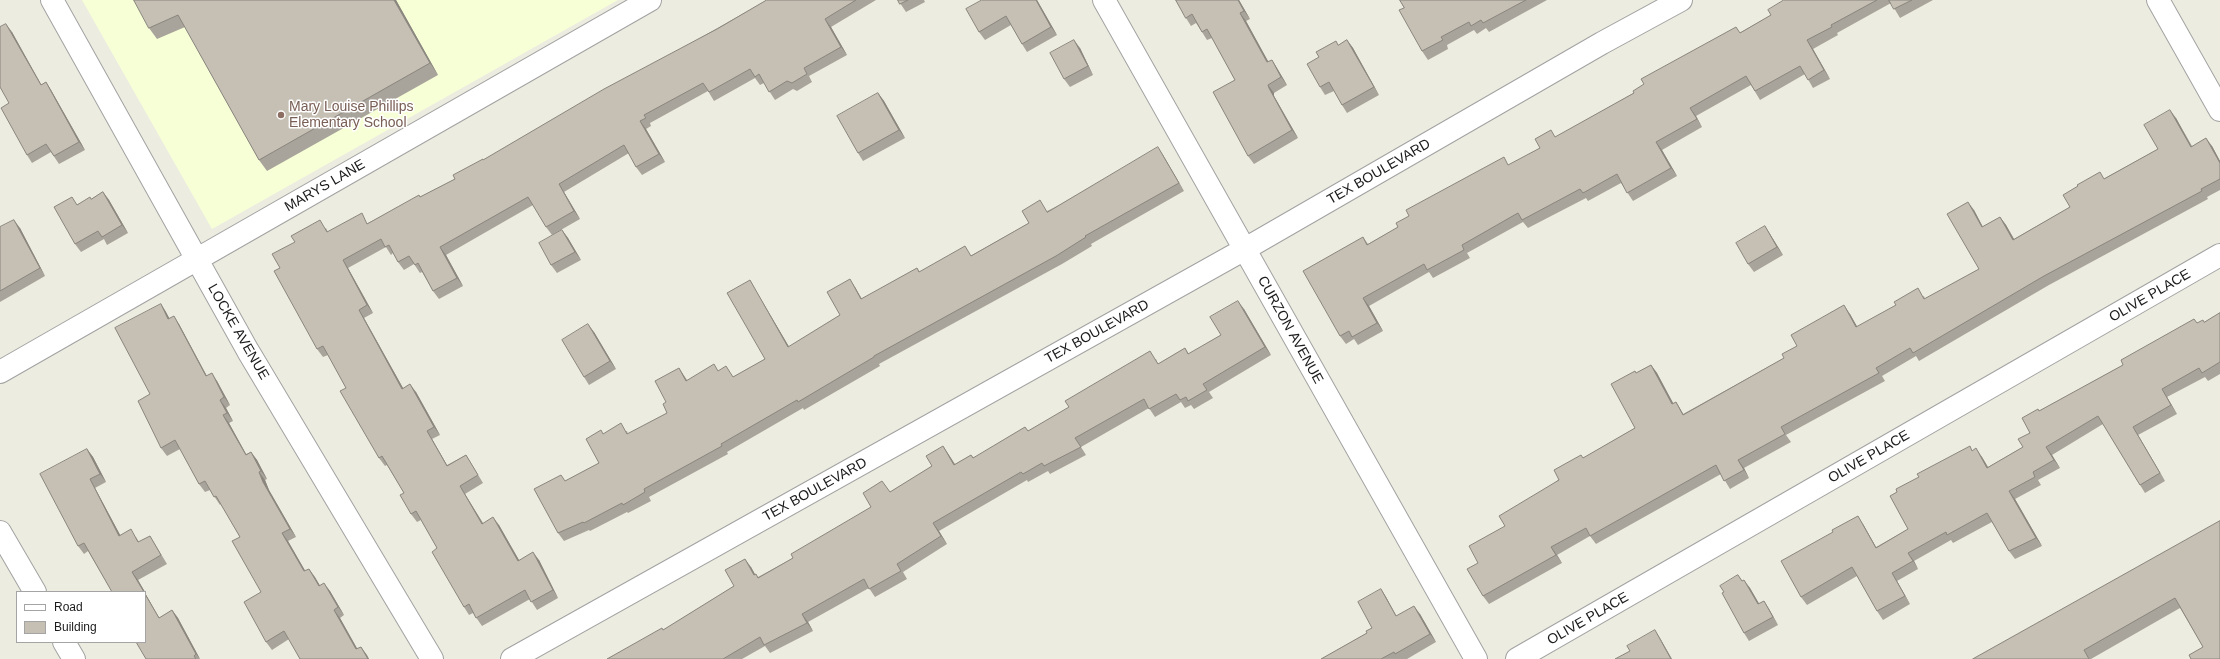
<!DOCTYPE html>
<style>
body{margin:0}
#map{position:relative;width:2220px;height:659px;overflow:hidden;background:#edece0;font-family:Helvetica,sans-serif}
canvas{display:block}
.legend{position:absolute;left:16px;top:591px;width:130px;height:52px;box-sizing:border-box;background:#fff;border:1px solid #a4a4a4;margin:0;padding:5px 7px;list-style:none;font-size:12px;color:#1b1b1b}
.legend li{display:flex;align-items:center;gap:8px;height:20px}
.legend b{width:20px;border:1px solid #a4a4a4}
</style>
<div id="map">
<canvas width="2220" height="659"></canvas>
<ul class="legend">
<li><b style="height:5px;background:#fff"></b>Road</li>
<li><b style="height:11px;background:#c5bfb4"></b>Building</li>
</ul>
</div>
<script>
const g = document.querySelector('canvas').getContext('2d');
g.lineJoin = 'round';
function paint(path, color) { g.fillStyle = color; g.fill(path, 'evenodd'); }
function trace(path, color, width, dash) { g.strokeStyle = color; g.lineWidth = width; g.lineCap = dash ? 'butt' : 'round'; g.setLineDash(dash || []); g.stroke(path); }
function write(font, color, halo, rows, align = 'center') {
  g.font = font + ' Helvetica,sans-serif'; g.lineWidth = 3; g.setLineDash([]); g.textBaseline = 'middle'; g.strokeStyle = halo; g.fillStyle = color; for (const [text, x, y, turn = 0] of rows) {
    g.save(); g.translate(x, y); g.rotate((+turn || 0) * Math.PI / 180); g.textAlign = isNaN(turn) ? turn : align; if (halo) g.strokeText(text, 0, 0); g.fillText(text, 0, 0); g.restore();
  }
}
const education = new Path2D(`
 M 82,0 L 618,0 L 212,229 Z`);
const minor = new Path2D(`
 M 52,0 L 248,351 L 432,659
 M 1104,0 L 1476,659
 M 2158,0 L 2220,110
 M 0,372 L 650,0
 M 0,532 L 35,592
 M 64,642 L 74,659
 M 512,659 L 1245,249 L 1602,43 L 1681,0
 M 1517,659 L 2220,255`);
const wall = new Path2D(`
 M 134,0 L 396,0 L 438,75 L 267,171 L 259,160 L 185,27 L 157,39 L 149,28 Z
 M 767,0 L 876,0 L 831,27 L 847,55 L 809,76 L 812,82 L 797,91 L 793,89 L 775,100 L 764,83 L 760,85 L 755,78 L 714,101 L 708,91 L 650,123 L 651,126 L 646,129 L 665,162 L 642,175 L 636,167 L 629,153 L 564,192 L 580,219 L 552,235 L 546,227 L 533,205 L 446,255 L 463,286 L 439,299 L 433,291 L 422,272 L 420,273 L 414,264 L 404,270 L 398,262 L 393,253 L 391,255 L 386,247 L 348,268 L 373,313 L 364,318 L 403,388 L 416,392 L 440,435 L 432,439 L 447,465 L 466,455 L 471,463 L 483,483 L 465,494 L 483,523 L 499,525 L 519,560 L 539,560 L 558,598 L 537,610 L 530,599 L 482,626 L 473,613 L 469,615 L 464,607 L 437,548 L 421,520 L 417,522 L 411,514 L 404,493 L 387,465 L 385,466 L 379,458 L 346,388 L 328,355 L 323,357 L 317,349 L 280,268 L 326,228 L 328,232 L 368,223 L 420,197 L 455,179 L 484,160 Z
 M 898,0 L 924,0 L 925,2 L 906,12 Z
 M 982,0 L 1037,0 L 1057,35 L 1027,52 L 1022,44 L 1011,25 L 985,40 L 979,32 Z
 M 1176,0 L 1239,0 L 1250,19 L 1246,21 L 1268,62 L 1272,60 L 1277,68 L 1287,85 L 1274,93 L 1274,96 L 1298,138 L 1254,164 L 1248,156 L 1235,80 L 1212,38 L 1207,40 L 1202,32 L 1196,23 L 1191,26 L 1186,18 Z
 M 1400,0 L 1547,0 L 1489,32 L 1486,28 L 1477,34 L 1474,30 L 1447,45 L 1448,49 L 1428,60 L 1422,51 L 1404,8 Z
 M 1784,0 L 1933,0 L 1900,18 L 1891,3 L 1837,33 L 1838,35 L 1813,49 L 1830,79 L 1813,88 L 1805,74 L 1760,100 L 1751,85 L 1696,116 L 1702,127 L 1662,150 L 1677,176 L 1633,201 L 1621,183 L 1588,201 L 1586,198 L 1528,228 L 1523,222 L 1467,253 L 1470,258 L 1433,278 L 1429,272 L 1369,306 L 1383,331 L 1358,345 L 1354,339 L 1346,344 L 1340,336 L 1363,237 L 1368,244 L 1540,148 L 1556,137 L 1771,15 Z
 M 12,32 L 41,85 L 46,82 L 51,90 L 85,150 L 59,164 L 51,152 L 32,163 L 27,155 L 9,103 Z
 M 1347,40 L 1353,48 L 1379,95 L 1347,113 L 1342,105 L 1334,91 L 1325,95 L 1320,87 L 1319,57 Z
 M 1080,48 L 1093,75 L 1070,87 L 1064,79 Z
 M 878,93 L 884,101 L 905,138 L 863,161 L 858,153 Z
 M 2176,118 L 2192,146 L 2212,146 L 2220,161 L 2220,190 L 2207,197 L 2208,199 L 2049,285 L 1919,361 L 1916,356 L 1882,376 L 1885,381 L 1786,435 L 1791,442 L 1744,468 L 1749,478 L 1730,489 L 1721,474 L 1596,544 L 1590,536 L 1557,555 L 1562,563 L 1489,604 L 1483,596 L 1478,563 L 1505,526 L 1583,458 L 1635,428 L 1636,373 L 1651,365 L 1657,373 L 1673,404 L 1676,402 L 1683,414 L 1784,358 L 1797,346 L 1850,314 L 1857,327 L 1924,296 L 1925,299 L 1979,269 L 1974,210 L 1983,227 L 2000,217 L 2006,225 L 2014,239 L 2070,207 L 2105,178 L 2158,149 Z
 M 1163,155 L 1184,191 L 1091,244 L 1092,246 L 1062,264 L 879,364 L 880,366 L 804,410 L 803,408 L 727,452 L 728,454 L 649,497 L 651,501 L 628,513 L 627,512 L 590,531 L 589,530 L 564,541 L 558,533 L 565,481 L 599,463 L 603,434 L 627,431 L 628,434 L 667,413 L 666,402 L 679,368 L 687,380 L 719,371 L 733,377 L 765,359 L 750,280 L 755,289 L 789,347 L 840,315 L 855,287 L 862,299 L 917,268 L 920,272 L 972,255 L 1029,223 L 1047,211 Z
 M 103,192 L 109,200 L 128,233 L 107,245 L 104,239 L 81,252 L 75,244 L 78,204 L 91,199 Z
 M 1765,226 L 1770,234 L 1783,255 L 1754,272 L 1748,264 Z
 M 0,227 L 20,228 L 45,276 L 0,302 Z
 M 562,230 L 568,238 L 581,260 L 557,273 L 551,265 Z
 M 161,304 L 166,312 L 169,318 L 179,324 L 207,376 L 217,381 L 230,405 L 226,408 L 233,421 L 229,423 L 246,454 L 251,452 L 257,460 L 267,479 L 265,480 L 269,490 L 296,537 L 288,541 L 305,571 L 309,569 L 320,586 L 330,591 L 344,615 L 340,618 L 357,649 L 361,647 L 369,659 L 300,659 L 289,639 L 272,650 L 266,642 L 261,592 L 240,537 L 221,504 L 220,505 L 210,490 L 205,492 L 199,484 L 180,449 L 167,456 L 161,448 L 150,394 Z
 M 1244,309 L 1271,355 L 1209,392 L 1213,398 L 1194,409 L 1191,405 L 1185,408 L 1181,402 L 1155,417 L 1149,408 L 1081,447 L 1086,455 L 1050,474 L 1048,471 L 1028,482 L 1027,480 L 939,531 L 947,544 L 903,572 L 907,579 L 875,597 L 869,588 L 808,622 L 813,631 L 770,653 L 765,646 L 742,659 L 607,659 L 663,630 L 734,586 L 751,567 L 755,575 L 758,577 L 793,558 L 871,507 L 890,492 L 932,466 L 943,446 L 955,464 L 971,455 L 974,458 L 1025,427 L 1028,431 L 1156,359 L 1158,364 L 1185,348 L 1189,354 L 1221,335 Z
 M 2220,313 L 2220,374 L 2208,381 L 2205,377 L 2167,397 L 2177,414 L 2138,435 L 2165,481 L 2145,493 L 2140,485 L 2103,424 L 2052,455 L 2060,468 L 2038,480 L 2041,485 L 2015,499 L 2042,546 L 2015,559 L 2009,551 L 1992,522 L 1953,543 L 1951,540 L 1914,561 L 1918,569 L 1897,581 L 1910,604 L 1883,620 L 1877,611 L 1857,576 L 1807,605 L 1801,597 L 1863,524 L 1876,547 L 1908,529 L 1897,492 L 1973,451 L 1982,457 L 1988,467 L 2023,447 L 2039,411 L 2123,365 L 2194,319 L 2197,323 L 2205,322 Z
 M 594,332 L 616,369 L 589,385 L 584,377 Z
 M 87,449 L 93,457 L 106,482 L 95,488 L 120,535 L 136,537 L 139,542 L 150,536 L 155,544 L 167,564 L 138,580 L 145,592 L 112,592 L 88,551 L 84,554 L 78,546 Z
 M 2220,521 L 2203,647 L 2180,608 L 2091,659 L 1973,659 Z
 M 1738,575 L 1742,581 L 1750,588 L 1759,604 L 1764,601 L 1769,609 L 1778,625 L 1749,641 L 1744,633 L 1724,592 Z
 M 1381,589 L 1386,597 L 1396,616 L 1420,614 L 1436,642 L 1407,659 L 1321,659 L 1367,633 L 1372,628 Z
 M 145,593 L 159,618 L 172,610 L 178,618 L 200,659 L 146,659 L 145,642 Z`);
const shadedWall = new Path2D(`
 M 394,0 L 396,0 L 438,75 L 430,63 Z
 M 1036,0 L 1037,0 L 1057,35 L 1051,27 Z
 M 1238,0 L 1239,0 L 1250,19 L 1244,11 Z
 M 1240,13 L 1246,21 L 1273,70 L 1267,62 Z
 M 825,19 L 831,27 L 847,55 L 841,47 Z
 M 6,24 L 12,32 L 46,93 L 41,85 Z
 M 1074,40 L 1080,48 L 1093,75 L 1088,66 Z
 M 1347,40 L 1353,48 L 1379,95 L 1374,87 Z
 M 1807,40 L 1813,49 L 1830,79 L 1824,70 Z
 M 1272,60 L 1277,68 L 1287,85 L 1281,77 Z
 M 46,82 L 51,90 L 85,150 L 79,142 Z
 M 1268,85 L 1274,93 L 1274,96 L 1298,138 L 1292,130 L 1269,88 Z
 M 878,93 L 884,101 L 905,138 L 899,130 Z
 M 1690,108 L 1696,116 L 1702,127 L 1697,119 Z
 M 2170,110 L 2176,118 L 2196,155 L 2191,147 Z
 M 640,121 L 646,129 L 665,162 L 659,154 Z
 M 2206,138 L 2212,146 L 2220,161 L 2220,163 Z
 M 1656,142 L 1662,150 L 1677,176 L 1671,168 Z
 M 1158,147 L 1163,155 L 1184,191 L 1179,183 Z
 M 559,184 L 564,192 L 580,219 L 574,211 Z
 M 103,192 L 109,200 L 128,233 L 122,225 Z
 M 1968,202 L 1974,210 L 1987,235 L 1982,227 Z
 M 2000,217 L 2006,225 L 2019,248 L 2013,240 Z
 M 14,220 L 20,228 L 45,276 L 40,268 Z
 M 1765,226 L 1770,234 L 1783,255 L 1777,247 Z
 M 562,230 L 568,238 L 581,260 L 575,252 Z
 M 440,247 L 446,255 L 463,286 L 457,278 Z
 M 343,260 L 348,268 L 373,313 L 367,305 Z
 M 850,279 L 855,287 L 866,307 L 861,299 Z
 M 750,280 L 755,289 L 794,355 L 788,347 Z
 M 1363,298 L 1369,306 L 1383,331 L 1377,323 Z
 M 1238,301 L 1244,309 L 1271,355 L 1265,347 Z
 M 161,304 L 166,312 L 174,327 L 168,319 Z
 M 1844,305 L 1850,314 L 1862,335 L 1856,327 Z
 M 359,310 L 364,318 L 408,397 L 402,389 Z
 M 174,316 L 179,324 L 211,384 L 206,376 Z
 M 588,324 L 594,332 L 616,369 L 610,361 Z
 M 1651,365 L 1657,373 L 1678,412 L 1672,404 Z
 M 679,368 L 684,376 L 692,389 L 686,381 Z
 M 212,373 L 217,381 L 230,405 L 224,397 Z
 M 410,384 L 416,392 L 440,435 L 434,427 Z
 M 2162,389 L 2167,397 L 2177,414 L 2171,405 Z
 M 220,400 L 226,408 L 233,421 L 227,413 Z
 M 1676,402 L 1681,410 L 1688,423 L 1683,415 Z
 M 223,415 L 229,423 L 251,463 L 246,455 Z
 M 2133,427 L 2138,435 L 2165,481 L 2160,473 Z
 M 427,431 L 432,439 L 452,474 L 447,466 Z
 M 943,446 L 949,455 L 960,473 L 954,465 Z
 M 2046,447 L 2052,455 L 2060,468 L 2054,460 Z
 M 1976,448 L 1982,457 L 1993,476 L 1987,468 Z
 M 87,449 L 93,457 L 106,482 L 100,474 Z
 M 251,452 L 257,460 L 267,479 L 261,471 Z
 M 1738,460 L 1744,468 L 1749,478 L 1744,470 Z
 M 259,472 L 265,480 L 269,490 L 296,537 L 290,529 L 263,482 Z
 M 90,479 L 95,488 L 125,544 L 119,536 Z
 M 460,486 L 465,494 L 488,532 L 482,524 Z
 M 2009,491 L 2015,499 L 2042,546 L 2036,538 Z
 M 1858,516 L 1863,524 L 1881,556 L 1876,548 Z
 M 493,517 L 499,525 L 524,569 L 518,561 Z
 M 933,523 L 939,531 L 947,544 L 941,536 Z
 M 282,533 L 288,541 L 310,579 L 304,571 Z
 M 1551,547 L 1557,555 L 1562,563 L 1556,555 Z
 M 533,552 L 539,560 L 558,598 L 553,590 Z
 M 1908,553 L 1914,561 L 1918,569 Z
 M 745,559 L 751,567 L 760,583 L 754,575 Z
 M 309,569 L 315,577 L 325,594 L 319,586 Z
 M 132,572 L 138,580 L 145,592 L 144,592 Z
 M 1892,573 L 1897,581 L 1910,604 L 1905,596 Z
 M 1744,580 L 1750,588 L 1764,612 L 1758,604 Z
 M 324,583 L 330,591 L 344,615 L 338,607 Z
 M 1381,589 L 1386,597 L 1401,624 L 1396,616 Z
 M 145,593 L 164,626 L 159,618 L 145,594 Z
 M 1764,601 L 1769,609 L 1778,625 L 1773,617 Z
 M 1414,606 L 1420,614 L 1436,642 L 1430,634 Z
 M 172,610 L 178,618 L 200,659 L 196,654 Z
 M 334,610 L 340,618 L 362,657 L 356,649 Z
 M 802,614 L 808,622 L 813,631 L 807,623 Z
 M 1655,630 L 1660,638 L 1672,659 L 1671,659 Z
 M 361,647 L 367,655 L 369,659 L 368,659 Z`);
const building = new Path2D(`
 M 134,0 L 394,0 L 430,63 L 259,160 L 178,15 L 149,28 Z
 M 767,0 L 856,0 L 825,19 L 841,47 L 804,68 L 807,74 L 792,83 L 787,81 L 769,92 L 759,74 L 755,77 L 750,69 L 709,92 L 703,83 L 644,115 L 646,118 L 640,121 L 659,154 L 636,167 L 624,145 L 559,184 L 574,211 L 546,227 L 528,197 L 440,247 L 457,278 L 433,291 L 418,263 L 415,265 L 409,256 L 398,262 L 389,245 L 385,247 L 381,239 L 343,260 L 367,305 L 359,310 L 402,389 L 410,384 L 434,427 L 427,431 L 447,466 L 466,455 L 478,475 L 460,486 L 482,524 L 493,517 L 518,561 L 533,552 L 553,590 L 531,602 L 525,590 L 476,618 L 469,604 L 464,607 L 432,552 L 437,548 L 416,511 L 411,514 L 400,495 L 404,493 L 382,456 L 379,458 L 340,391 L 346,388 L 323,346 L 317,349 L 274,271 L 280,268 L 272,254 L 295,242 L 291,236 L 320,220 L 327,232 L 362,213 L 367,224 L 419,195 L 420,197 L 455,179 L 453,175 L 483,159 L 483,160 L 604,89 L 717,29 Z
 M 898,0 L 908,0 L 900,4 Z
 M 982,0 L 1036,0 L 1051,27 L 1022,44 L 1006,16 L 979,32 L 966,9 Z
 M 1176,0 L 1238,0 L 1244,11 L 1240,13 L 1267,62 L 1272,60 L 1281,77 L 1268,85 L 1269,88 L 1292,130 L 1248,156 L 1213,92 L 1235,80 L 1207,29 L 1202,32 L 1192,14 L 1186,18 Z
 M 1400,0 L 1526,0 L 1483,23 L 1481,20 L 1471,26 L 1469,22 L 1441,37 L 1443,40 L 1422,51 L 1399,10 L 1404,8 Z
 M 1784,0 L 1877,0 L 1831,25 L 1832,27 L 1807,40 L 1824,70 L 1808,80 L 1800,66 L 1755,91 L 1746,76 L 1690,108 L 1697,119 L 1656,142 L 1671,168 L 1627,193 L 1617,174 L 1583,193 L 1580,189 L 1522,220 L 1518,213 L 1462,245 L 1464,250 L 1427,270 L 1424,264 L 1363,298 L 1377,323 L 1352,337 L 1349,331 L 1340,336 L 1303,271 L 1363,237 L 1367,245 L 1398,227 L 1396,223 L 1409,216 L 1406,210 L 1504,157 L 1508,165 L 1540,148 L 1535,139 L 1551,130 L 1555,137 L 1634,93 L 1633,91 L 1644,84 L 1641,79 L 1736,27 L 1740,33 L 1771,15 L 1768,10 Z
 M 1889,0 L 1912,0 L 1894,9 Z
 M 6,24 L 41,85 L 46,82 L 79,142 L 54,156 L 46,144 L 27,155 L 1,108 L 9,103 L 0,87 L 0,27 Z
 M 1074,40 L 1088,66 L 1064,79 L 1050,53 Z
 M 1347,40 L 1374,87 L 1342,105 L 1329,82 L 1320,87 L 1307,64 L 1319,57 L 1316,52 L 1336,41 L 1338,45 Z
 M 878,93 L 899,130 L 858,153 L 837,116 Z
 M 2170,110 L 2191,147 L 2206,138 L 2220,163 L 2220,179 L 2201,189 L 2202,191 L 2044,276 L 1913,353 L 1910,348 L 1876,368 L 1879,373 L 1781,427 L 1785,434 L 1738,460 L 1744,470 L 1724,481 L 1716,465 L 1590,536 L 1586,528 L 1551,547 L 1556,555 L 1483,596 L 1467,569 L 1478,563 L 1469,546 L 1505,526 L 1499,516 L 1559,480 L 1554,470 L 1581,455 L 1583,458 L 1635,428 L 1611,384 L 1635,371 L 1636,373 L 1651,365 L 1672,404 L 1676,402 L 1683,415 L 1784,358 L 1782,354 L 1797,346 L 1791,335 L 1844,305 L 1856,327 L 1896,305 L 1894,302 L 1918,288 L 1924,299 L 1979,269 L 1947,214 L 1968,202 L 1982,227 L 2000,217 L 2013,240 L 2070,207 L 2063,195 L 2078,186 L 2077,185 L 2100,172 L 2104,179 L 2158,149 L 2144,125 Z
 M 1158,147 L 1179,183 L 1085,236 L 1086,237 L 1056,256 L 874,356 L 874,357 L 798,402 L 797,400 L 721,444 L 722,446 L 644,489 L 645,492 L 623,505 L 622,503 L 584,523 L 583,522 L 558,533 L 534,489 L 561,475 L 565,481 L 599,463 L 586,439 L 601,430 L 603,434 L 621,423 L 627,434 L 667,413 L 663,404 L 666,402 L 655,381 L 679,368 L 686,381 L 714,364 L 718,371 L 726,366 L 733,377 L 765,359 L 727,293 L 750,280 L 788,347 L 840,315 L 827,292 L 850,279 L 861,299 L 917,268 L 919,272 L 965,246 L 971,256 L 1029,223 L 1022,211 L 1040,200 L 1047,212 Z
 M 103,192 L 122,225 L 102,237 L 98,231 L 75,244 L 54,207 L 72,197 L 77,205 L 90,197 L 91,199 Z
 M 14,220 L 40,268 L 0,291 L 0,227 Z
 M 1765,226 L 1777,247 L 1748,264 L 1736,243 Z
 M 562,230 L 575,252 L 551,265 L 539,243 Z
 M 1238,301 L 1265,347 L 1203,384 L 1207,390 L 1188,401 L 1186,397 L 1180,400 L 1176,394 L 1149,409 L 1144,399 L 1075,438 L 1081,447 L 1044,466 L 1042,463 L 1023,474 L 1021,472 L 933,523 L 941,536 L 897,564 L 901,571 L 869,589 L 864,579 L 802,614 L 807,623 L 764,645 L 760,637 L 723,659 L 607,659 L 662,628 L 663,630 L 734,586 L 725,570 L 745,559 L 754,575 L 756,574 L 758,578 L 793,558 L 791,554 L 871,507 L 863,493 L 882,481 L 890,492 L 932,466 L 926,456 L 943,446 L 954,465 L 971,455 L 973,458 L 1025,427 L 1028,431 L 1069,407 L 1065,401 L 1150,351 L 1158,364 L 1185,348 L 1188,354 L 1221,335 L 1210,317 Z
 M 161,304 L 168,319 L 174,316 L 206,376 L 212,373 L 224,397 L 220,400 L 227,413 L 223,415 L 246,455 L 251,452 L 261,471 L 259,472 L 263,482 L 290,529 L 282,533 L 304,571 L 309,569 L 319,586 L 324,583 L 338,607 L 334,610 L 356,649 L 361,647 L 368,659 L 300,659 L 284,631 L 266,642 L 244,602 L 261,592 L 232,541 L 240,537 L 216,496 L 214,497 L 205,481 L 199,484 L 175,440 L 161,448 L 138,401 L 150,394 L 115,328 Z
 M 2220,313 L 2220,362 L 2202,373 L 2199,368 L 2162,389 L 2171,405 L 2133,427 L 2160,473 L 2140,485 L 2098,416 L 2046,447 L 2054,460 L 2033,472 L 2035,477 L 2009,491 L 2036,538 L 2009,551 L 1987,513 L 1947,535 L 1946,532 L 1908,553 L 1913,561 L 1892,573 L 1905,596 L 1877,611 L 1852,567 L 1801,597 L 1781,561 L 1833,532 L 1832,530 L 1858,516 L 1876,548 L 1908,529 L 1890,496 L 1897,492 L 1896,489 L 1919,477 L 1917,474 L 1970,446 L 1972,451 L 1976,448 L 1987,468 L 2023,447 L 2018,439 L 2030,433 L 2022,418 L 2038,409 L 2039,411 L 2123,365 L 2121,360 L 2194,319 L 2197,323 L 2203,320 L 2204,322 Z
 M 588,324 L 610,361 L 584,377 L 562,340 Z
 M 87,449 L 100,474 L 90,479 L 119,536 L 131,529 L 138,542 L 150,536 L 161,555 L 132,572 L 144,592 L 112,592 L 84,543 L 78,546 L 40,474 Z
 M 2220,521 L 2220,659 L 2191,659 L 2189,655 L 2203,647 L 2175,598 L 2084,650 L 2089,659 L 1973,659 Z
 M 1738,575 L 1742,581 L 1744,580 L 1758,604 L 1764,601 L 1773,617 L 1744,633 L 1722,593 L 1724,592 L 1720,586 Z
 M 1381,589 L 1396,616 L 1414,606 L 1430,634 L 1395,654 L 1394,652 L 1381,659 L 1321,659 L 1367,633 L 1366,631 L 1372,628 L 1358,602 Z
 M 145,594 L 159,618 L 172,610 L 196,654 L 194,656 L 196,659 L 146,659 L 136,642 L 145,642 Z
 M 1655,630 L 1671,659 L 1615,659 L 1630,651 L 1627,646 Z`);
const markers = [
 [281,115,4,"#8d6e63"]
];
const educationNames = [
 ["Mary Louise Phillips",289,107],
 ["Elementary School",289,123]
];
const streetNames = [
 ["TEX BOULEVARD",1379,172,-30],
 ["MARYS LANE",325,186,-30],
 ["OLIVE PLACE",2150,296,-30],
 ["CURZON AVENUE",1290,330,61],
 ["LOCKE AVENUE",238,332,60],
 ["TEX BOULEVARD",1097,332,-29],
 ["OLIVE PLACE",1869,457,-30],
 ["TEX BOULEVARD",815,490,-29],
 ["OLIVE PLACE",1588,619,-30]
];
paint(education, '#f7ffd7');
trace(minor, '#a2a2a2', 24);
trace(minor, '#fff', 22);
paint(wall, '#a9a49b');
paint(shadedWall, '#8a867e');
paint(building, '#c5bfb4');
trace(building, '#8a867e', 1);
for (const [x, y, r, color] of markers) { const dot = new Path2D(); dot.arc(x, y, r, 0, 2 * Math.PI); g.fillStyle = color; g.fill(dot); trace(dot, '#fff', 1.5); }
write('14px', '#785e54', '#fff', educationNames, 'left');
write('14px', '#1b1b1b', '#fff', streetNames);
</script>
